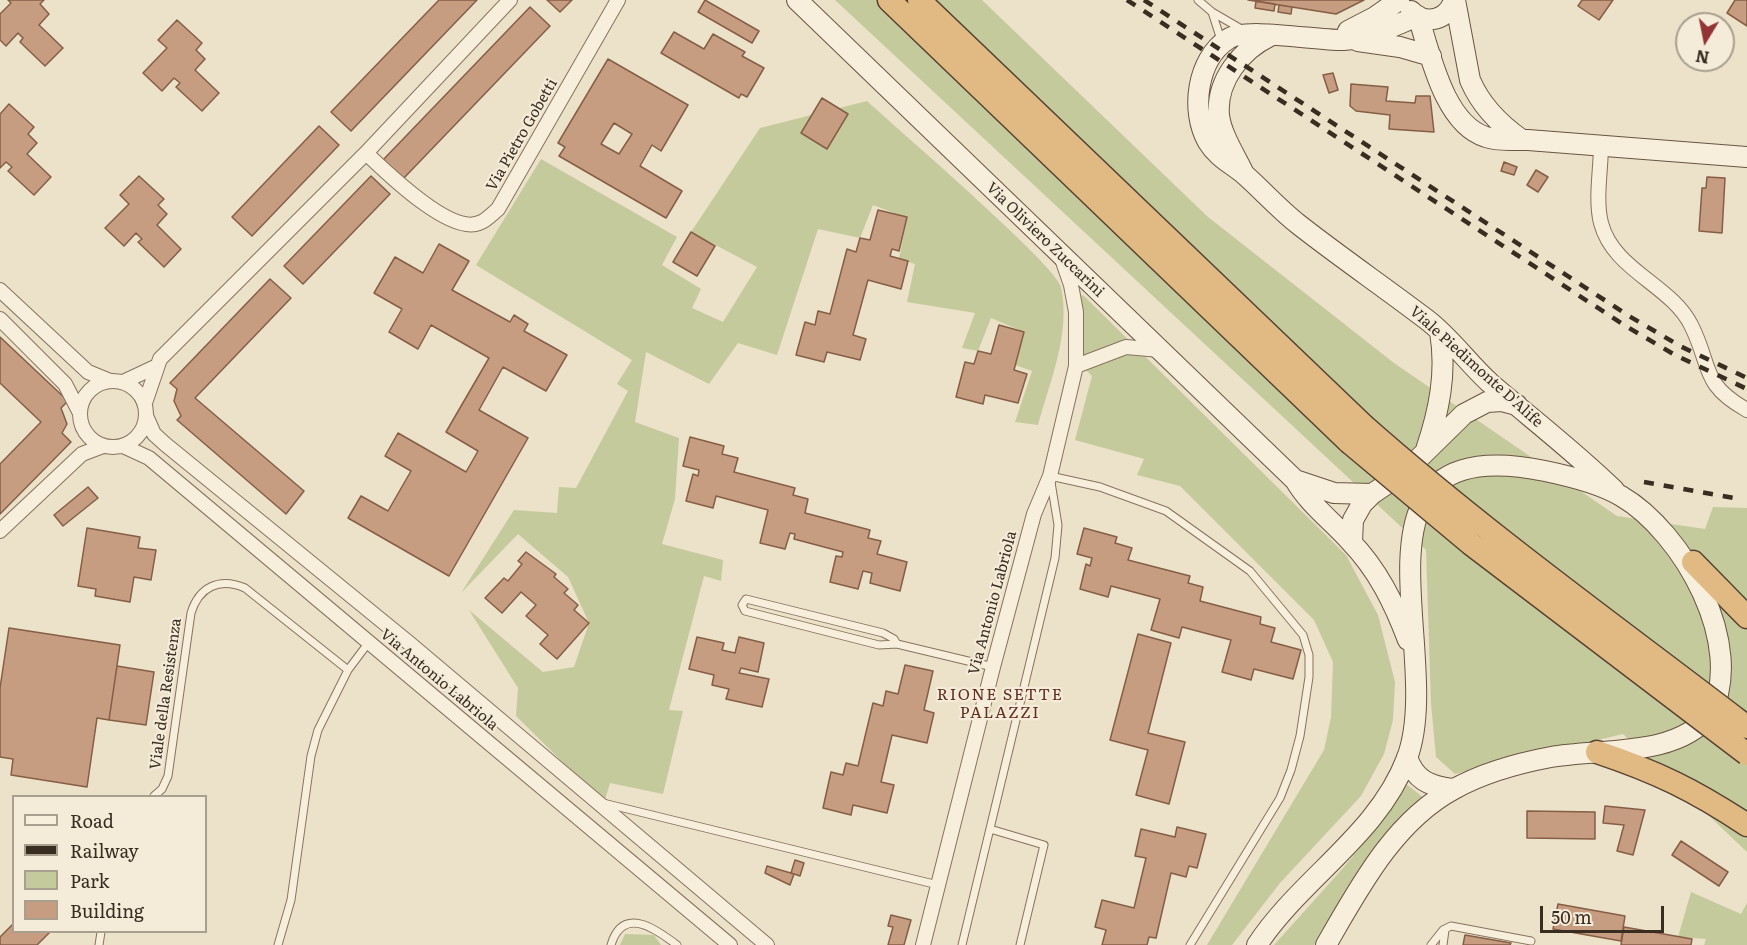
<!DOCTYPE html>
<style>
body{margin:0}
#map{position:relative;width:1747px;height:945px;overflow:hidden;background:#ece1c9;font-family:Literata,serif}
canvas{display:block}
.legend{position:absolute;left:12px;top:795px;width:195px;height:138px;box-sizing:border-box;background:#f4ebd8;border:2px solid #a99f8f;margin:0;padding:8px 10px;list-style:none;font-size:18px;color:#392c21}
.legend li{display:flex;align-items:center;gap:12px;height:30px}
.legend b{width:30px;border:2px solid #a99f8f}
.north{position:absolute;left:1675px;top:12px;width:60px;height:60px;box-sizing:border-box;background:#f4ebd8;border:2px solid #a99f8f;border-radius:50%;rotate:190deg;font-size:16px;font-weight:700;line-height:24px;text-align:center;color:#392c21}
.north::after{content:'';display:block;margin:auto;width:21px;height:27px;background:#923335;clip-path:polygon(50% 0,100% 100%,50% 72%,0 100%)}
.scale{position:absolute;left:1540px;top:906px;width:124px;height:27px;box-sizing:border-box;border:3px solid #392c21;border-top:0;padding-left:8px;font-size:18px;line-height:21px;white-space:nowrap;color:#392c21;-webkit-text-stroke:4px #f4ebd8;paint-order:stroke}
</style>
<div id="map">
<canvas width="1747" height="945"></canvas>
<ul class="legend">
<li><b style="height:8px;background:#f7eedc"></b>Road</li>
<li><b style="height:8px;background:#392c21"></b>Railway</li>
<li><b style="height:16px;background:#c5ca9d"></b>Park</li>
<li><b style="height:16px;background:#c79d82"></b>Building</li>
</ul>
<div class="north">N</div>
<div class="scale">50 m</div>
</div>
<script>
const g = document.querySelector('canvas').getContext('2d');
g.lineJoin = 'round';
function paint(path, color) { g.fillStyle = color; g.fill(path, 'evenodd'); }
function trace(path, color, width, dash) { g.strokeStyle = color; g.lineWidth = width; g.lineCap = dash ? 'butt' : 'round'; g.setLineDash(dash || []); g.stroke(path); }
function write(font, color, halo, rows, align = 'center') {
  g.font = font + ' Literata,serif'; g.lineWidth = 4.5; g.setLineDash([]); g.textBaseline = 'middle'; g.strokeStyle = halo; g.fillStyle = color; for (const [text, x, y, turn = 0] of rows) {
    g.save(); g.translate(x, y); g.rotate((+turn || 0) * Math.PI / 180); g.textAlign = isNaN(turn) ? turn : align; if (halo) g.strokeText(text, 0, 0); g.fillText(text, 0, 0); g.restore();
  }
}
const green = new Path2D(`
 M 835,0 L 982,0 L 1208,217 L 1394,363 L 1617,516 L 1705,529 L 1713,507 L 1747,508 L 1747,852 L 1623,734 L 1455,774 L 1436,757 L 1431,704 L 1426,550 Z
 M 867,101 C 894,126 1057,266 1061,287 C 1071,333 1050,381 1038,425 L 1015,422 L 1032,371 L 1015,365 L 1024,332 L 991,318 L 978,351 L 962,348 L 975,313 L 907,302 L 915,264 L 899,259 L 907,218 L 873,205 L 860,238 L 818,229 L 777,355 L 738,343 L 709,384 L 646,352 L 635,422 L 679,438 L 675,499 L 662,544 L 723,560 L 721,581 L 704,576 L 669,710 L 683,711 L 663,794 L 610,783 L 604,803 L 516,716 L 518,688 L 469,610 L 543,672 L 574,667 L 589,623 L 568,577 L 518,534 L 461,593 L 514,510 L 557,513 L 559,487 L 576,488 L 628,391 L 617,384 L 632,360 L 476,265 L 541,159 L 677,237 L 662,265 L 701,289 L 692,308 L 723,322 L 757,267 L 691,232 L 760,128 Z
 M 1083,295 L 1346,555 L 1378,615 L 1395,682 L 1393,720 L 1384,754 L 1361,796 L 1280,883 L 1232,945 L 1207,945 L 1324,750 L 1331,717 L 1333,662 L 1314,620 L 1180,486 L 1137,475 L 1144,459 L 1075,440 L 1092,376 L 1076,360 L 1074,300 Z
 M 1406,784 L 1424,798 C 1375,838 1347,892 1314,945 L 1274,945 L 1344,867 L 1385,817 Z
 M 1691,892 L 1741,914 L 1747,903 L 1747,945 L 1704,945 L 1706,939 L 1678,937 Z
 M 625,934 L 654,935 L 661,945 L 620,945 Z`);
const building = new Path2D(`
 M 8,0 L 44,0 L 40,4 L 49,14 L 39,25 L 63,48 L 45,66 L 20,42 L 23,38 L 18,33 L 6,46 L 0,40 L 0,14 L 11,3 Z
 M 439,0 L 477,0 L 351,131 L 331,112 Z
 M 547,0 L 572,0 L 560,12 Z
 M 705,0 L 759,31 L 752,43 L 698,12 Z
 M 1248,0 L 1364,0 L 1336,14 Z
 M 1582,0 L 1613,0 L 1599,20 L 1578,6 Z
 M 1735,0 L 1747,0 L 1747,26 L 1727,13 Z
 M 1256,1 L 1275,4 L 1274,11 L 1255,8 Z
 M 1279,5 L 1292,7 L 1291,14 L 1278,12 Z
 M 530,7 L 550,26 L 402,180 L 382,161 Z
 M 177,20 L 202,43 L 196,50 L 205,59 L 195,70 L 219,93 L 202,111 L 176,87 L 180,83 L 174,78 L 162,91 L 143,73 L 167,48 L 158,40 Z
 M 674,32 L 704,49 L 713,34 L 745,52 L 742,56 L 764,68 L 747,97 L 741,94 L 739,98 L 661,53 Z
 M 608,59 L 688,105 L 661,151 L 652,145 L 640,166 L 682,191 L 666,218 L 559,156 L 565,147 L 558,143 ZM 614,123 L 632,134 L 619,154 L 601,144 Z
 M 1333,73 L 1338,90 L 1329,93 L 1323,75 Z
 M 1351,84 L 1388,87 L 1386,101 L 1415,103 L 1416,96 L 1430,96 L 1434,132 L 1389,129 L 1390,115 L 1356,111 L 1350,106 Z
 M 822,98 L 848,114 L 827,149 L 801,133 Z
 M 9,104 L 34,127 L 28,134 L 37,143 L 27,154 L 51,177 L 34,195 L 8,171 L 12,167 L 6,162 L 0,168 L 0,114 Z
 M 319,126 L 339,145 L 252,236 L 232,217 Z
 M 1504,162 L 1517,167 L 1514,175 L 1501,171 Z
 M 1536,170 L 1548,177 L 1538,192 L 1527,185 Z
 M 139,176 L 164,199 L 158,205 L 167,214 L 157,225 L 181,249 L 164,267 L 138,242 L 142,239 L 136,233 L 124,246 L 105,228 L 129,204 L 120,195 Z
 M 371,176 L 390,194 L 303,284 L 284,266 Z
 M 1707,177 L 1725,178 L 1722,233 L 1699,231 L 1702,188 L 1706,188 Z
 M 878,210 L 907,217 L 899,251 L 892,249 L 890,256 L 908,261 L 901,289 L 868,280 L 853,335 L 866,339 L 860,360 L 827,352 L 824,362 L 796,355 L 805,322 L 815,325 L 818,311 L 830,314 L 847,249 L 856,252 L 860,238 L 870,240 Z
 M 691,232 L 715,246 L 697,276 L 673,262 Z
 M 439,244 L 469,261 L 452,290 L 510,322 L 514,315 L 528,324 L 524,331 L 567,355 L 546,391 L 503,367 L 479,410 L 528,438 L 449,576 L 348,518 L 361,496 L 388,511 L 411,471 L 385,456 L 398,433 L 466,472 L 478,451 L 446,432 L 489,358 L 431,325 L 418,349 L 389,332 L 402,309 L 374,293 L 395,257 L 423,273 Z
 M 270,279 L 291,298 L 195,398 L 304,491 L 286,514 L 177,420 L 181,416 L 174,401 L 177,389 L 170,383 Z
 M 999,325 L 1024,332 L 1014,370 L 1027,374 L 1018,403 L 985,395 L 983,404 L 956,397 L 965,362 L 974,364 L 978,351 L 991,354 Z
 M 0,337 L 68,401 L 61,408 L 67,424 L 62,433 L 71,442 L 0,514 L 0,464 L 41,422 L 0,383 Z
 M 690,437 L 724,446 L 722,454 L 738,458 L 734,472 L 795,488 L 793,495 L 808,499 L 805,513 L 870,530 L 868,538 L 881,541 L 877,554 L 907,562 L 900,591 L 870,583 L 872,573 L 863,571 L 858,589 L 830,582 L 836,556 L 842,557 L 843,552 L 794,539 L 795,534 L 790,533 L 785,549 L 760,543 L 768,510 L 716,496 L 713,508 L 686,501 L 693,474 L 698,476 L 699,470 L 683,466 Z
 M 88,487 L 98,498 L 63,526 L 54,515 Z
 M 87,528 L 140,537 L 138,548 L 156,550 L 151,580 L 134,577 L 130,602 L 95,596 L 96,589 L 78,586 Z
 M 1084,528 L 1117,537 L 1115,543 L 1132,548 L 1128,560 L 1190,576 L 1188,583 L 1203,587 L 1200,601 L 1261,617 L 1260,624 L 1275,628 L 1271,642 L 1301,650 L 1293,679 L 1254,669 L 1251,680 L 1222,672 L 1231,640 L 1182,627 L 1179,638 L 1151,630 L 1160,599 L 1111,586 L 1108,597 L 1080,589 L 1086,564 L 1090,566 L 1092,558 L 1077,554 Z
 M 526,552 L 556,574 L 554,577 L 568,589 L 564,593 L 578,605 L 574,610 L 589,623 L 557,659 L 540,644 L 548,635 L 526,616 L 536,605 L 521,592 L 502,613 L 485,598 L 504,578 L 508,581 L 522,564 L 518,561 Z
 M 9,628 L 120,645 L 109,720 L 97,718 L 87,787 L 11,775 L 13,759 L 0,757 L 0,688 Z
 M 1138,634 L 1171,643 L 1148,733 L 1185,742 L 1169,804 L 1136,795 L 1148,750 L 1110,740 Z
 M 697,637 L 724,643 L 722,650 L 735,653 L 739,637 L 764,643 L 758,672 L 741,668 L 739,673 L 769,679 L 762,707 L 726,699 L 729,689 L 712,685 L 714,675 L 689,669 Z
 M 905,665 L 933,671 L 924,710 L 934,713 L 927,743 L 892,735 L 881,782 L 894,785 L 887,813 L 853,805 L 851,815 L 823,808 L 831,772 L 843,775 L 846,763 L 858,766 L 873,703 L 883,706 L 886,691 L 898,694 Z
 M 117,666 L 154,672 L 146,725 L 109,720 Z
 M 1605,806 L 1645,810 L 1633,855 L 1617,851 L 1624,825 L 1603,823 Z
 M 1527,811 L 1595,812 L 1595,839 L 1527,838 Z
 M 1177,827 L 1206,834 L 1197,868 L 1189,866 L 1186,877 L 1171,873 L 1156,938 L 1149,937 L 1147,945 L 1102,945 L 1106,930 L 1095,927 L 1102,900 L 1134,908 L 1146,858 L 1135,856 L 1141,829 L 1175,837 Z
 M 1681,841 L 1728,872 L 1719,886 L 1672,855 Z
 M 795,860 L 804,863 L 800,876 L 791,873 Z
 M 767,866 L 794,874 L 790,885 L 765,873 Z
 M 1558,904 L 1625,916 L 1621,941 L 1553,929 Z
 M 891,915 L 911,920 L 904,945 L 888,945 L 893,927 L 888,926 Z
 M 14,923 L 14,932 L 50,932 L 37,945 L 0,945 L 0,937 Z
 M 1624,927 L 1692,939 L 1691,945 L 1621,945 Z
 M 1465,935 L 1511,943 L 1510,945 L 1463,945 Z`);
const service = new Path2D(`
 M 1198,0 L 1212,12 L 1221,40
 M 1212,12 L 1243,30
 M 746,599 L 883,633 L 894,639 L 897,644 L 879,645 L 745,611 L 742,605 Z
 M 897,644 L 993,667
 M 154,796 L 162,789 L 168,776 L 191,613 C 199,587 219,577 245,588 L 348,670
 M 603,803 L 938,885
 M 990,829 L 1044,845 L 1020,945
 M 99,945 L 101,932
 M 278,945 L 291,900 L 311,756 L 318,730 L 348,670 L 369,642
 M 611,945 C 623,905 656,929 677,945
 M 962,945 L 1055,558 L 1058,525 L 1050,476 L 1100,487 L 1166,511 L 1250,571 L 1303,635 L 1309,655 L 1309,677 L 1300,736 L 1291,770 L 1280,798 L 1190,945
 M 1431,945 L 1443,930 L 1451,926 L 1531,941
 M 1443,945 L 1445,930`);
const minor = new Path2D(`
 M 1601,145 C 1601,169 1595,200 1601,223 C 1613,270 1671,285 1691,325 C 1712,366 1700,384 1747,410
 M 366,153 C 386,172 450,235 479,223 C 486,221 493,213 498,209 L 618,0
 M 0,290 L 88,372 L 110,381
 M 0,319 L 65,384 L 80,413
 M 1076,366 L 1126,347 L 1160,350
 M80 414a33 33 0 1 1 66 0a33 33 0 1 1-66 0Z
 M 123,382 L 155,367
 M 145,403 L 160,359 L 366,153 L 510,0
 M 147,418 L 154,434 L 165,444 L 409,643 L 767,945
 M 123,446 L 149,458 L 730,945
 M 0,531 L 82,454 L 103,446
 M 923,945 L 993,667 L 1034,514 L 1050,476 L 1076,366 L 1076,312 L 1071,285 L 1061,256`);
const secondary = new Path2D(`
 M 797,0 L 1295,480 C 1309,504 1331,520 1350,541 C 1378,570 1394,603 1408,640
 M 1455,0 L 1470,80 C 1481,106 1499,124 1522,140
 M 1411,11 C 1426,26 1448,20 1454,0
 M 1418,16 C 1395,25 1369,39 1344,40 C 1319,41 1245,27 1228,39 C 1197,59 1190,111 1208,142 C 1217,157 1232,164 1245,175 C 1263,191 1279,209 1298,224 C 1340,257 1384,287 1426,319 C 1450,337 1468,363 1490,383 C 1532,419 1575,452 1614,490
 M 1418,16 C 1430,53 1444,124 1486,137 C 1500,142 1514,139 1528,140 L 1747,157
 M 1348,31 L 1375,17 L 1399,0
 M 1358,41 L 1400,47 L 1431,56
 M 1243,172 C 1235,155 1221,134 1219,115 C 1216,81 1241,50 1270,36
 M 1426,450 C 1439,411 1447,373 1440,332
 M 1295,480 L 1334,493 L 1372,494
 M 1352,542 L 1353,520 L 1362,504 L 1372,494 L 1406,471 L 1464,414 L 1487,402 L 1502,401 L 1517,405
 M 1407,757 C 1415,780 1429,786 1452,789
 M 1257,945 C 1301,878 1378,835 1407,758 C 1447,652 1330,428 1545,471 C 1569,476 1599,483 1621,496 C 1683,532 1747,646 1710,715 C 1675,758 1600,748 1551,757 C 1519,763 1483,773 1454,789 C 1394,821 1359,888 1326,945`);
const trunk = new Path2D(`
 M 889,0 L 1349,442
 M 919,0 L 1363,425
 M 1693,562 L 1747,617
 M 1597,752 C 1657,772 1694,790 1747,825`);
const rail = new Path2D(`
 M 1127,0 L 1624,325 L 1675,355 L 1747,389
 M 1144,0 L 1629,316 L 1680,346 L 1747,378
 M 1644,482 L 1734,498`);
const trunkBridge = new Path2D(`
 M 1363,425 C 1485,533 1618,628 1747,727
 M 1349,442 L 1471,544 L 1747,754`);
const streetNames = [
 ["Via Pietro Gobetti",522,135,-60],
 ["Via Oliviero Zuccarini",1045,240,44],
 ["Viale Piedimonte D'Alife",1476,367,42],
 ["Via Antonio Labriola",993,603,-75],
 ["Via Antonio Labriola",439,680,40],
 ["Viale della Resistenza",166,694,-82]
];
const neighbourhoodNames = [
 ["RIONE SETTE",1000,695],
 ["PALAZZI",1000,713]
];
paint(green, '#c5ca9d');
paint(building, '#c79d82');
trace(building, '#855e46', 1.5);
trace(service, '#87735f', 9);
trace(minor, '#87735f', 16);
trace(secondary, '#695542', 22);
trace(trunk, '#564232', 25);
trace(service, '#f7eedc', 7);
trace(minor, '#f7eedc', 14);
trace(secondary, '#f7eedc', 20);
trace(trunk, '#e0ba82', 22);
trace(rail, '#392c21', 4.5, [10, 10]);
trace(trunkBridge, '#564232', 25, []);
trace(trunkBridge, '#e0ba82', 22);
write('15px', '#392c21', '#f4ebd8', streetNames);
g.letterSpacing = '1.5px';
write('16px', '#622f23', '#f4ebd8', neighbourhoodNames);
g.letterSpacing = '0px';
</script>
